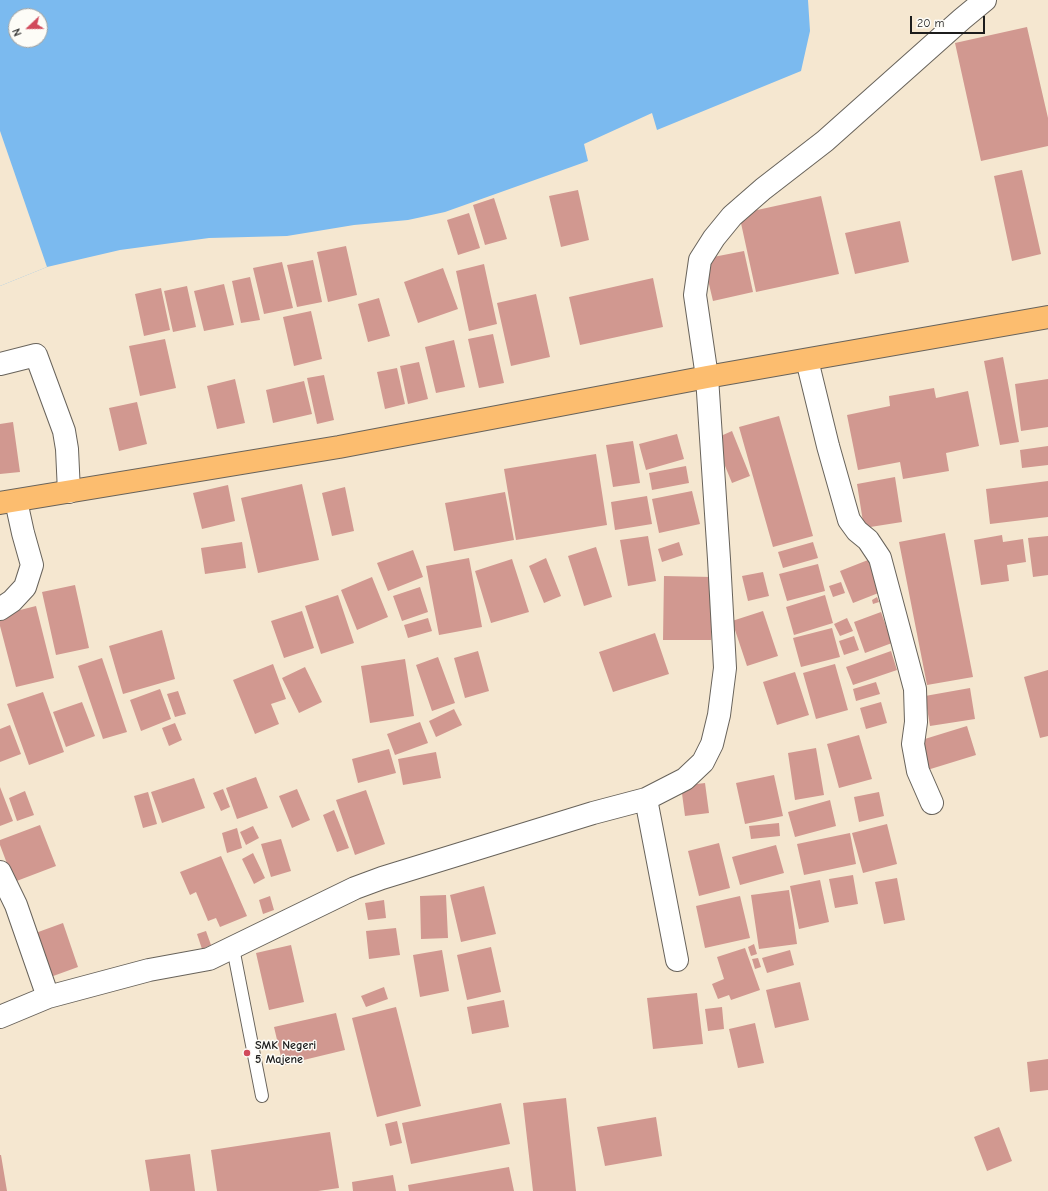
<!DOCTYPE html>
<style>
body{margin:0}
#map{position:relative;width:1048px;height:1191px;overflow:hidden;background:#f5e7d0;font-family:"Comic Neue",sans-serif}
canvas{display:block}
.north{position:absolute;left:8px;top:8px;width:40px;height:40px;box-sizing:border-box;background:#fdfcf7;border:1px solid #a3a29f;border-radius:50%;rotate:248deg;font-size:11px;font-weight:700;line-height:16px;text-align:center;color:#1c1c1c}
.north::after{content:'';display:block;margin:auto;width:14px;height:18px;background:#d1495b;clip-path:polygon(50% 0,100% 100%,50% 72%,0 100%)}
.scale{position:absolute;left:910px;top:16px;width:75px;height:18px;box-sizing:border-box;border:2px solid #1c1c1c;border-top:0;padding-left:5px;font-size:12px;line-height:14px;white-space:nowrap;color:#1c1c1c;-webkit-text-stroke:3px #fdfcf7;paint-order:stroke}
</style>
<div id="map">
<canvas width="1048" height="1191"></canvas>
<div class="north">N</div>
<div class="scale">20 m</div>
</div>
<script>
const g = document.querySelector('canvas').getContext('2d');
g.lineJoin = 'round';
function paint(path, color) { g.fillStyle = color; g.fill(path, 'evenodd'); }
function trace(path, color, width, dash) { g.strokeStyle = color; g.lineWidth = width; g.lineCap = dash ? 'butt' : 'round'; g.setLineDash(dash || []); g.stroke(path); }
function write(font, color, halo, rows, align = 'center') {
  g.font = font + ' "Comic Neue",sans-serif'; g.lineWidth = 3; g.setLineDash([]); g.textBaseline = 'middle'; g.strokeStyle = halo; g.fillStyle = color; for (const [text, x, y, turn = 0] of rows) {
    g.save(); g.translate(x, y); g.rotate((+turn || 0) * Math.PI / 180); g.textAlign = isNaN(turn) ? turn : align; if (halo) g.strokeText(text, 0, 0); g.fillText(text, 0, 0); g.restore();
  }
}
const water = new Path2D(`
 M 0,0 L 808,0 L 810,31 L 801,71 L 657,130 L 652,113 L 584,144 L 588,161 L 445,212 L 408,220 L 354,225 L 287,236 L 209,238 L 120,250 L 47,267 L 0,286 ZM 16,16 L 40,16 L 40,40 L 16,40 Z`);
const pier = new Path2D(`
 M 0,131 L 47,267 L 0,286 Z`);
const building = new Path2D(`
 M 1027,27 L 1048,118 L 1048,146 L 981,161 L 955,43 Z
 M 1022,170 L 1041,254 L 1012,261 L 994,176 Z
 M 578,190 L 589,240 L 561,247 L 549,196 Z
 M 821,196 L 839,274 L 756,292 L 739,214 Z
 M 494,198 L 507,239 L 485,245 L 473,205 Z
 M 469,213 L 480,248 L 458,255 L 447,220 Z
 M 900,221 L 909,262 L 855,274 L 845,233 Z
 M 346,246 L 357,295 L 328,302 L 317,252 Z
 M 744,251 L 753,292 L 713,301 L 703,259 Z
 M 313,260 L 322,302 L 297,307 L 287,265 Z
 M 282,262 L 293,308 L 264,314 L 253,268 Z
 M 484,264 L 497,324 L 469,331 L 456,271 Z
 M 443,268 L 458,309 L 418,323 L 404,282 Z
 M 250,277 L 260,320 L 241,323 L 232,281 Z
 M 653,278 L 663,327 L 580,345 L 569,297 Z
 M 224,284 L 234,325 L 204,331 L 194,291 Z
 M 187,286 L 196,327 L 173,332 L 164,291 Z
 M 161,288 L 170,330 L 144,336 L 135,294 Z
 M 536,294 L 550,357 L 511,366 L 497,303 Z
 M 379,298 L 390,336 L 368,342 L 358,304 Z
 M 311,311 L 322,359 L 294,366 L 283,317 Z
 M 493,334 L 504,383 L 479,388 L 468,339 Z
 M 165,339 L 176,388 L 140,396 L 129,346 Z
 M 454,340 L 465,387 L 436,393 L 425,347 Z
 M 1003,357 L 1019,442 L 1000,445 L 984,361 Z
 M 419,362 L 428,399 L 408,404 L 400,366 Z
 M 397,368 L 405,404 L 385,409 L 377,372 Z
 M 324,375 L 334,420 L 317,424 L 307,378 Z
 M 235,379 L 245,423 L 217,429 L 207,386 Z
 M 1048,379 L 1048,427 L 1021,431 L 1015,384 Z
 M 304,381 L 312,414 L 273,423 L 266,390 Z
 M 934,388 L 936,398 L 968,391 L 979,446 L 946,453 L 949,471 L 903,479 L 900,462 L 858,470 L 847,415 L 890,406 L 889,396 Z
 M 137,402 L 147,444 L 119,451 L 109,408 Z
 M 779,416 L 813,536 L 773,547 L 739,427 Z
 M 13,422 L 20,472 L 0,474 L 0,424 Z
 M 732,431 L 750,476 L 732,483 L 714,439 Z
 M 677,434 L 684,459 L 646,470 L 639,444 Z
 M 633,441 L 640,483 L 613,487 L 606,445 Z
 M 1048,446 L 1048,465 L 1022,468 L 1020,450 Z
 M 596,454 L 607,525 L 516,540 L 504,469 Z
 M 686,466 L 689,483 L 652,490 L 649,473 Z
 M 895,477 L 902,522 L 864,528 L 857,484 Z
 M 1048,481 L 1048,517 L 990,524 L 986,489 Z
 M 302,484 L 319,560 L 258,573 L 241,498 Z
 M 228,485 L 235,521 L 202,529 L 193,493 Z
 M 345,487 L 354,531 L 332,536 L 322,493 Z
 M 692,491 L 700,524 L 659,533 L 652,499 Z
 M 505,492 L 514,540 L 454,551 L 445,503 Z
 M 647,496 L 652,524 L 615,530 L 611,502 Z
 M 945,533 L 973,677 L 927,685 L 899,542 Z
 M 1002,535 L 1003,542 L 1023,539 L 1026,562 L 1007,565 L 1009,581 L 981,585 L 974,540 Z
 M 648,536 L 656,581 L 628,586 L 620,540 Z
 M 1048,536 L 1048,575 L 1033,577 L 1028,538 Z
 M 242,542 L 246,568 L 205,574 L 201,548 Z
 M 679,542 L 683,555 L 662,562 L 658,549 Z
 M 813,542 L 818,558 L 783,568 L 778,552 Z
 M 596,547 L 612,597 L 584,606 L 568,556 Z
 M 413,550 L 423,577 L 388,591 L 377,563 Z
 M 469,558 L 482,627 L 439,635 L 426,566 Z
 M 546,558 L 561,596 L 544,603 L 529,566 Z
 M 512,559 L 529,612 L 491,623 L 475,571 Z
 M 868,560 L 881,592 L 853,603 L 840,571 Z
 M 818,564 L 825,591 L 787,601 L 779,574 Z
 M 763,572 L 769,596 L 748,601 L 742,576 Z
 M 664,576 L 712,577 L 711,640 L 663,640 Z
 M 372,577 L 388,617 L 357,630 L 341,590 Z
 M 841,582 L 845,593 L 833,597 L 829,586 Z
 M 75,585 L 89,648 L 56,655 L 42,592 Z
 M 420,587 L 428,612 L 402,621 L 393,596 Z
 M 338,595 L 354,643 L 321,654 L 305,606 Z
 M 825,595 L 833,623 L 794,635 L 786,607 Z
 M 877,597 L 879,602 L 873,604 L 872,600 Z
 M 36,606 L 54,678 L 16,687 L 0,626 L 0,615 Z
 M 302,611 L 314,648 L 284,658 L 271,621 Z
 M 763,611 L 778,656 L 747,666 L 732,621 Z
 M 881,612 L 892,643 L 865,653 L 854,622 Z
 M 428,618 L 432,631 L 408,638 L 404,625 Z
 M 847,618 L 853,631 L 840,636 L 834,624 Z
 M 832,628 L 840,657 L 801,667 L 793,638 Z
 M 162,630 L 175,679 L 123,694 L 109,646 Z
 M 655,633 L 669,674 L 613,692 L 599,652 Z
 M 854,636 L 859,650 L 844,655 L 839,641 Z
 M 478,651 L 489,691 L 465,698 L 454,658 Z
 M 891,651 L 897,670 L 853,685 L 846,667 Z
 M 438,657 L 455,703 L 432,711 L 416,665 Z
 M 102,658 L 127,732 L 103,739 L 78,666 Z
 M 405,659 L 414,716 L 370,723 L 361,666 Z
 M 273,664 L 286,699 L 271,704 L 279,724 L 255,734 L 233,680 Z
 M 835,664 L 848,710 L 816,719 L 803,673 Z
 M 305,667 L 322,702 L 299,713 L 282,678 Z
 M 1048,670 L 1048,736 L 1040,738 L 1024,677 Z
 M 795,672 L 809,715 L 777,725 L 763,682 Z
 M 876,682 L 880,694 L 856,701 L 853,689 Z
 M 970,688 L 975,719 L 930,726 L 925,696 Z
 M 160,689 L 171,719 L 141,731 L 130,700 Z
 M 178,691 L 186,714 L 175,717 L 167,694 Z
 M 43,692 L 64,752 L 29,765 L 7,704 Z
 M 82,702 L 95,736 L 66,747 L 53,712 Z
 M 881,702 L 887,723 L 866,729 L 860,708 Z
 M 454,709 L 462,725 L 436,737 L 429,721 Z
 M 420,722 L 428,743 L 395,755 L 387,734 Z
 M 175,723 L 182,740 L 169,746 L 162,728 Z
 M 10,725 L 21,754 L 0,762 L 0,729 Z
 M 967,726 L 976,755 L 924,771 L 915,742 Z
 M 859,735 L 872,779 L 839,788 L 827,744 Z
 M 816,748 L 824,795 L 795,800 L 788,753 Z
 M 389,749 L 396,773 L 358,783 L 352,759 Z
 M 436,752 L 441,778 L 403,785 L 398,759 Z
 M 774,775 L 783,816 L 745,824 L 736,783 Z
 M 256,777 L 268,808 L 237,819 L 226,788 Z
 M 194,778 L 205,808 L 162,823 L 151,792 Z
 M 705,783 L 709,813 L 685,816 L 681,786 Z
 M 0,787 L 13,821 L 0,826 Z
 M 223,789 L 230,807 L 221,811 L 213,793 Z
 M 297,789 L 310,820 L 292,828 L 279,796 Z
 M 366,790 L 385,844 L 355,855 L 336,800 Z
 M 25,791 L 34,815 L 17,821 L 9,798 Z
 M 148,792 L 157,824 L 143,828 L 134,796 Z
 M 879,792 L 884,816 L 859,822 L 854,797 Z
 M 830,800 L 836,826 L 795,837 L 788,812 Z
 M 334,810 L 349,848 L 337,852 L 323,815 Z
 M 779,823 L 780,836 L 751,839 L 749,826 Z
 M 887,824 L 897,864 L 863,873 L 852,833 Z
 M 40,825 L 56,866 L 14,882 L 0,845 L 0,840 Z
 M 253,826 L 259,838 L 246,845 L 240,832 Z
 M 237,828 L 242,848 L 227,853 L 222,833 Z
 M 850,833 L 856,864 L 804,875 L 797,844 Z
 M 281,839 L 291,871 L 271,877 L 261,844 Z
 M 719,843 L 730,888 L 699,896 L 688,851 Z
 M 776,845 L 784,873 L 740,885 L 732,857 Z
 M 253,853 L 265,878 L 254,884 L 242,859 Z
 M 221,856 L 247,916 L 220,927 L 216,918 L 208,921 L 196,892 L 190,895 L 180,872 Z
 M 853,875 L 858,904 L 835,908 L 829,879 Z
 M 897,878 L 905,920 L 884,924 L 875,882 Z
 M 820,880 L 829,922 L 799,929 L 790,886 Z
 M 484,886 L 496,934 L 461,942 L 450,895 Z
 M 789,890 L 797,944 L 759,949 L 751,895 Z
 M 446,895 L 448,938 L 421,939 L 420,896 Z
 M 270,896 L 274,910 L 263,914 L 259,900 Z
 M 740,896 L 750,938 L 705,948 L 696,906 Z
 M 384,900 L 386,918 L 368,920 L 365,903 Z
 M 63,923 L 78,967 L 45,979 L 30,935 Z
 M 396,928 L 400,955 L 369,959 L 366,931 Z
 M 206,931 L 211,945 L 202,949 L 197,934 Z
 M 754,944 L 757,954 L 751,956 L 748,947 Z
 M 291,945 L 304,1002 L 269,1010 L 256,953 Z
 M 491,947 L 501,992 L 467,1000 L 457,955 Z
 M 745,948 L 760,990 L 731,1000 L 729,995 L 718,999 L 712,984 L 724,979 L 717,957 Z
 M 442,950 L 449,991 L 420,997 L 413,955 Z
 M 790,950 L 794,965 L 767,973 L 762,958 Z
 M 758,958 L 761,967 L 755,969 L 752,959 Z
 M 800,982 L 809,1020 L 775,1028 L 766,990 Z
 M 384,987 L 388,999 L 366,1007 L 361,996 Z
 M 697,993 L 703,1044 L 653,1049 L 647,998 Z
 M 504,1000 L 509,1027 L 472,1034 L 467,1007 Z
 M 396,1007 L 421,1106 L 377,1117 L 352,1018 Z
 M 722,1007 L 724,1029 L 708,1031 L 705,1009 Z
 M 336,1013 L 345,1050 L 283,1065 L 274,1027 Z
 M 755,1023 L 764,1063 L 738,1068 L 729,1029 Z
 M 1048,1059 L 1048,1090 L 1030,1092 L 1027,1062 Z
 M 566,1098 L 576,1191 L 533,1191 L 523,1103 Z
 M 501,1103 L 510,1144 L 411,1164 L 402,1123 Z
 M 656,1117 L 662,1156 L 605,1166 L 597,1127 Z
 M 397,1121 L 402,1143 L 390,1146 L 385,1124 Z
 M 999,1127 L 1012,1161 L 987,1171 L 974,1137 Z
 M 330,1132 L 339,1188 L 318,1191 L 217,1191 L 211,1150 Z
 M 190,1154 L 195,1191 L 150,1191 L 145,1160 Z
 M 0,1155 L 1,1155 L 7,1191 L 0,1191 Z
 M 509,1167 L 514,1191 L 409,1191 L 408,1185 Z
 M 393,1175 L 396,1191 L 353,1191 L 352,1182 Z`);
const service = new Path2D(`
 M 233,948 L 262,1096`);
const minor = new Path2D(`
 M 807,360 L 828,446 L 849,520 L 857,531 L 868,540 L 880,558 L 915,689 L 916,722 L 913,744 L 918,771 L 932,803
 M 0,364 L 36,355 L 64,431 L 67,449 L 69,492
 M 0,609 L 12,601 L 25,587 L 32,565 L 23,533 L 16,501
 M 646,799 L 677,960
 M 0,872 L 16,905 L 48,997
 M 0,1017 L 48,997 L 149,970 L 209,959 L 355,888 L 382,878 L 593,813 L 646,799 L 685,779 L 703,762 L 712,744 L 719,715 L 725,668 L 719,559 L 707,377 L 695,295 L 700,260 L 714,238 L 732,216 L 763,189 L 825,141 L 962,19 L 985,0`);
const trunk = new Path2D(`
 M 0,503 L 339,447 L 707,377 L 1048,317`);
const markers = [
 [247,1053,4,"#d1495b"]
];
const poiNames = [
 ["SMK Negeri",255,1046],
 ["5 Majene",255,1060]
];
paint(water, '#7bbaef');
paint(pier, '#f5e7d0');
paint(building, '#d19890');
trace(service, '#68635b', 14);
trace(minor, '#68635b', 24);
trace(trunk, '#68635b', 24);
trace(service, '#fff', 12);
trace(minor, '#fff', 22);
trace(trunk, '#fcbd6f', 22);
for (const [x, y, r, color] of markers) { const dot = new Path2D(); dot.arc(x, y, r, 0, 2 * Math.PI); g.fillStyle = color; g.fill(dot); trace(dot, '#fdfcf7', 1.5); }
write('bold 12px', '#1c1c1c', '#fdfcf7', poiNames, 'left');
</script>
